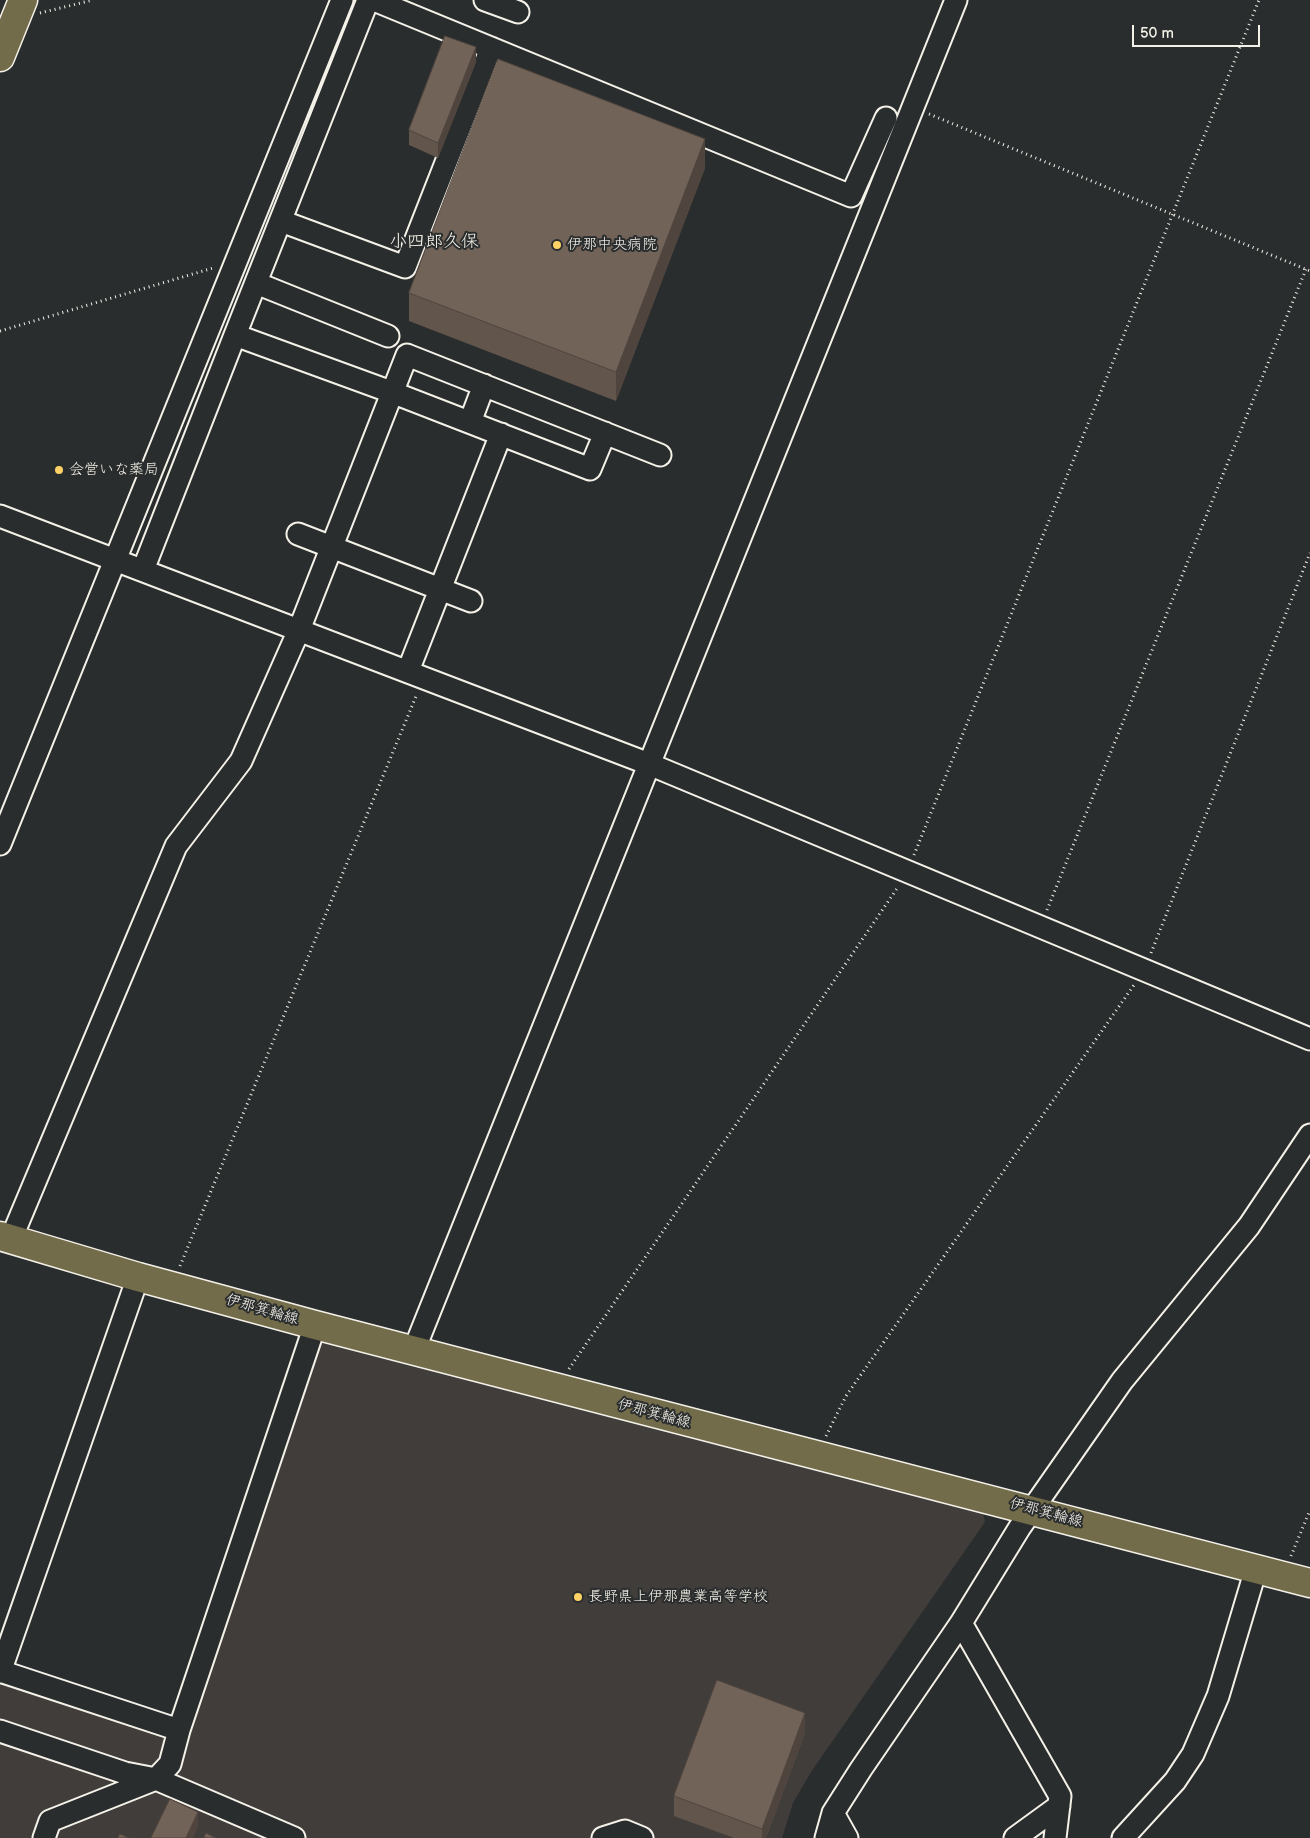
<!DOCTYPE html>
<meta charset="utf-8">
<style>
body{margin:0}
#map{position:relative;width:1310px;height:1838px;overflow:hidden;background:#2a2d2e;font-family:"Balsamiq Sans",sans-serif}
canvas{display:block}
.scale{position:absolute;left:1132px;top:25px;width:128px;height:22px;box-sizing:border-box;border:2px solid #f4f1e8;border-top:0;padding-left:6px;font-size:15px;line-height:18px;white-space:nowrap;color:#f4f1e8;-webkit-text-stroke:4px #2a2d2e;paint-order:stroke}
</style>
<div id="map">
<canvas width="1310" height="1838"></canvas>
<div class="scale">50 m</div>
</div>
<script>
const g = document.querySelector('canvas').getContext('2d');
g.lineJoin = 'round';
function paint(path, color) { g.fillStyle = color; g.fill(path, 'evenodd'); }
function trace(path, color, width, dash) { g.strokeStyle = color; g.lineWidth = width; g.lineCap = dash ? 'butt' : 'round'; g.setLineDash(dash || []); g.stroke(path); }
function write(font, color, halo, rows, align = 'center') {
  g.font = font + ' "Balsamiq Sans","Klee One",sans-serif'; g.lineWidth = 4; g.setLineDash([]); g.textBaseline = 'middle'; g.strokeStyle = halo; g.fillStyle = color; for (const [text, x, y, turn = 0] of rows) {
    g.save(); g.translate(x, y); g.rotate((+turn || 0) * Math.PI / 180); g.textAlign = isNaN(turn) ? turn : align; if (halo) g.strokeText(text, 0, 0); g.fillText(text, 0, 0); g.restore();
  }
}
const built = new Path2D(`
 M 311,1337 L 983,1513 L 985,1522 L 811,1772 L 793,1803 L 782,1838 L 0,1838 L 0,1671 L 178,1730 Z`);
const path = new Path2D(`
 M 40,13 L 93,0
 M 929,114 L 1310,271
 M 0,331 L 213,268
 M 914,855 L 1259,0
 M 1047,910 L 1306,269
 M 1151,953 L 1310,553
 M 180,1266 L 417,694
 M 569,1369 L 898,887
 M 826,1436 L 846,1396 L 1134,985
 M 1291,1556 L 1310,1510`);
const minor = new Path2D(`
 M 374,0 L 851,196 L 886,118
 M 485,0 L 518,12
 M 281,221 L 405,267 L 491,48
 M 256,283 L 388,336
 M 235,335 L 368,0
 M 470,422 L 484,385
 M 0,516 L 649,764 L 1310,1039
 M 298,534 L 471,601
 M 143,570 L 235,335 L 394,393 L 590,469 L 605,433
 M 408,671 L 501,434
 M 0,844 L 342,0
 M 11,1239 L 176,846 L 241,761 L 299,630 L 407,355 L 660,455
 M 414,1350 L 956,0
 M 961,1623 L 1060,1796 L 1055,1838
 M 0,1671 L 179,1730
 M 0,1672 L 138,1277
 M 0,1731 L 125,1773 L 156,1779 L 294,1838
 M 833,1813 L 847,1838
 M 44,1838 L 50,1821 L 156,1779 L 170,1764 L 179,1730 L 315,1325
 M 603,1838 L 625,1831 L 642,1838
 M 826,1838 L 833,1813 L 861,1769 L 961,1623 L 1020,1527 L 1122,1381 L 1249,1226 L 1310,1135
 M 1015,1838 L 1059,1806
 M 1123,1838 L 1175,1781 L 1193,1754 L 1218,1696 L 1256,1569`);
const major = new Path2D(`
 M 0,57 L 23,0
 M 0,1236 L 138,1277 L 315,1325 L 1310,1583`);
const wall = new Path2D(`
 M 476,62 L 438,158 L 409,145 L 409,130 Z
 M 705,168 L 616,401 L 409,321 L 409,293 Z
 M 805,1733 L 766,1838 L 734,1838 L 674,1816 L 674,1796 Z`);
const shadedWall = new Path2D(`
 M 476,47 L 476,62 L 438,158 L 438,143 Z
 M 705,139 L 705,168 L 616,401 L 616,372 Z
 M 805,1713 L 805,1733 L 766,1838 L 762,1838 L 762,1829 Z
 M 198,1812 L 198,1827 L 193,1838 L 186,1838 Z`);
const building = new Path2D(`
 M 445,36 L 476,47 L 438,143 L 409,130 Z
 M 498,59 L 705,139 L 616,372 L 409,293 Z
 M 717,1680 L 805,1713 L 762,1829 L 674,1796 Z
 M 170,1799 L 198,1812 L 186,1838 L 151,1838 Z
 M 206,1833 L 216,1838 L 204,1838 Z
 M 120,1834 L 129,1838 L 118,1838 Z`);
const markers = [
 [557,245,5,"#ffd166"],
 [59,470,5,"#ffd166"],
 [578,1597,5,"#ffd166"]
];
const poiNames = [
 ["伊那中央病院",567,245],
 ["会営いな薬局",69,470],
 ["長野県上伊那農業高等学校",588,1597]
];
const streetNames = [
 ["伊那箕輪線",262,1310,16],
 ["伊那箕輪線",654,1414,15],
 ["伊那箕輪線",1046,1513,15]
];
const quarterNames = [
 ["小四郎久保",434,242]
];
paint(built, '#403d3b');
trace(minor, '#f4f1e8', 25);
trace(major, '#f4f1e8', 31);
trace(path, '#f4f1e8', 3, [1, 4]);
trace(minor, '#2a2d2e', 21);
trace(major, '#736c4b', 28);
paint(wall, '#62554c');
paint(shadedWall, '#50453e');
paint(building, '#726358');
trace(building, '#50453e', 1);
for (const [x, y, r, color] of markers) { const dot = new Path2D(); dot.arc(x, y, r, 0, 2 * Math.PI); g.fillStyle = color; g.fill(dot); trace(dot, '#2a2d2e', 2); }
write('15px', '#f4f1e8', '#2a2d2e', poiNames, 'left');
write('15px', '#f4f1e8', '#2a2d2e', streetNames);
write('18px', '#f4f1e8', '#2a2d2e', quarterNames);
</script>
